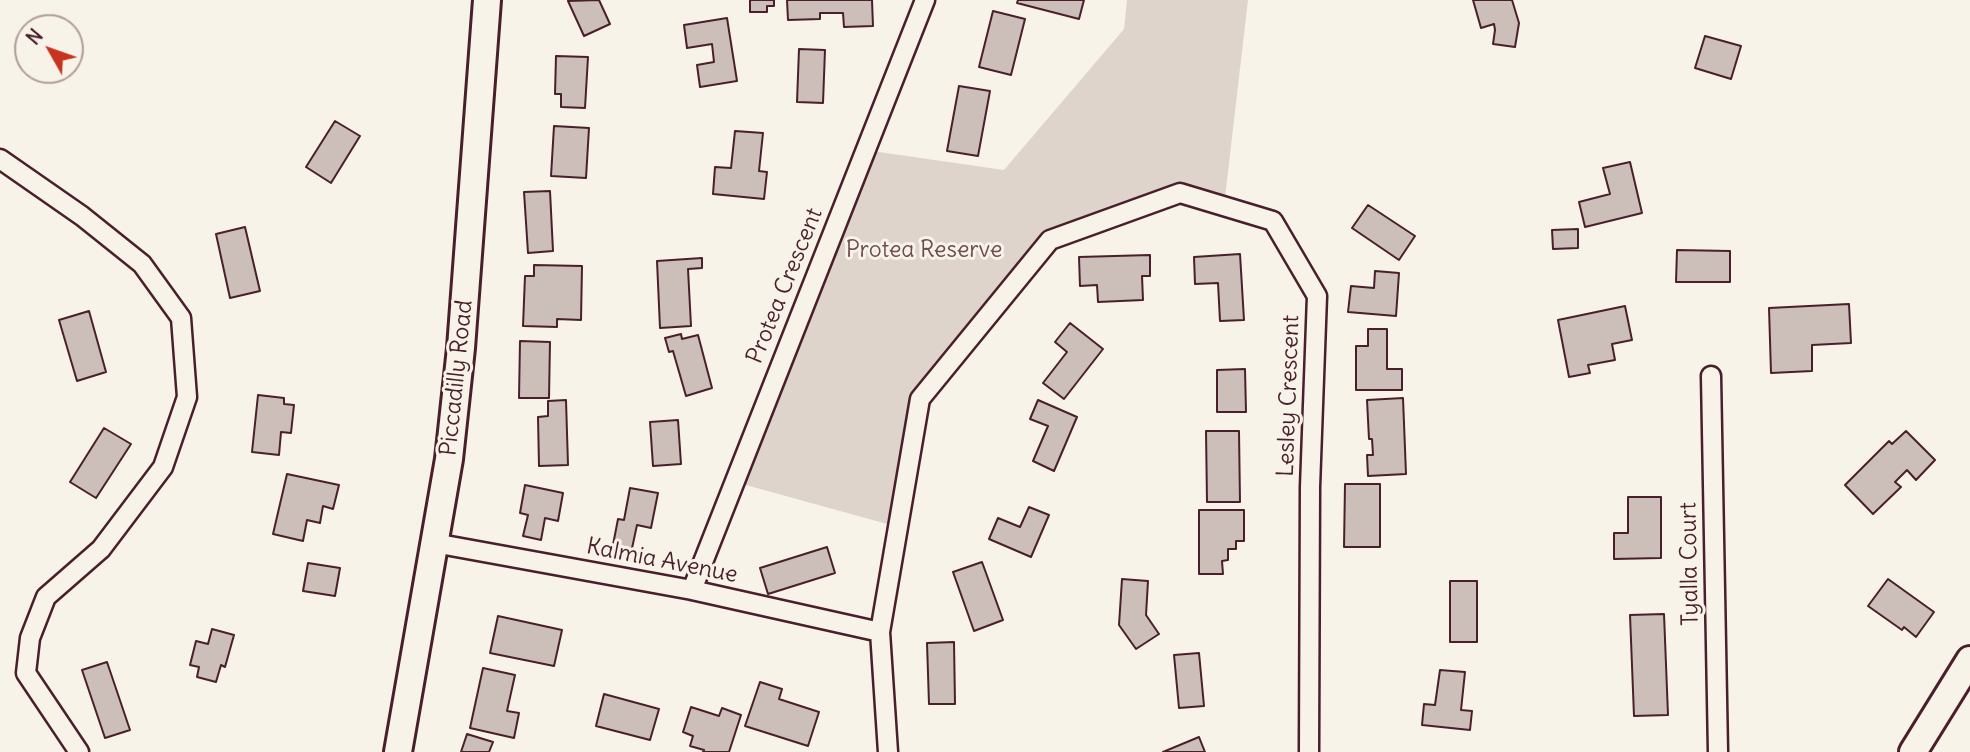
<!DOCTYPE html>
<style>
body{margin:0}
#map{position:relative;width:1970px;height:752px;overflow:hidden;background:#f7f3e8;font-family:Delius,sans-serif}
canvas{display:block}
.north{position:absolute;left:14px;top:14px;width:70px;height:70px;box-sizing:border-box;background:#f7f3e8;border:2px solid #b29e9c;border-radius:50%;rotate:310deg;font-size:19px;font-weight:700;line-height:28px;text-align:center;color:#4a1f2b}
.north::after{content:'';display:block;margin:auto;width:24px;height:32px;background:#c8321e;clip-path:polygon(50% 0,100% 100%,50% 72%,0 100%)}
</style>
<div id="map">
<canvas width="1970" height="752"></canvas>
<div class="north">N</div>
</div>
<script>
const g = document.querySelector('canvas').getContext('2d');
g.lineJoin = 'round';
function paint(path, color) { g.fillStyle = color; g.fill(path, 'evenodd'); }
function trace(path, color, width, dash) { g.strokeStyle = color; g.lineWidth = width; g.lineCap = dash ? 'butt' : 'round'; g.setLineDash(dash || []); g.stroke(path); }
function write(font, color, halo, rows, align = 'center') {
  g.font = font + ' Delius,sans-serif'; g.lineWidth = 6; g.setLineDash([]); g.textBaseline = 'middle'; g.strokeStyle = halo; g.fillStyle = color; for (const [text, x, y, turn = 0] of rows) {
    g.save(); g.translate(x, y); g.rotate((+turn || 0) * Math.PI / 180); g.textAlign = isNaN(turn) ? turn : align; if (halo) g.strokeText(text, 0, 0); g.fillText(text, 0, 0); g.restore();
  }
}
const green = new Path2D(`
 M 1127,0 L 1248,0 L 1224,206 L 1179,193 L 1050,240 L 920,399 L 898,527 L 735,482 L 865,150 L 1004,170 L 1124,29 Z`);
const building = new Path2D(`
 M 599,0 L 610,24 L 584,36 L 568,1 Z
 M 750,0 L 774,0 L 774,6 L 767,6 L 767,12 L 750,12 Z
 M 787,0 L 872,0 L 873,26 L 844,27 L 843,13 L 820,13 L 820,19 L 788,20 Z
 M 1018,0 L 1084,0 L 1079,19 L 1017,3 Z
 M 1473,0 L 1512,0 L 1519,23 L 1515,47 L 1493,44 L 1495,30 L 1494,24 L 1481,28 Z
 M 993,11 L 1025,19 L 1011,75 L 979,67 Z
 M 727,18 L 737,81 L 700,87 L 697,65 L 714,62 L 712,44 L 687,48 L 684,25 Z
 M 1705,36 L 1741,46 L 1731,79 L 1695,68 Z
 M 799,49 L 825,50 L 823,103 L 797,102 Z
 M 556,56 L 588,57 L 585,108 L 561,107 L 561,94 L 555,94 Z
 M 959,86 L 990,91 L 978,156 L 947,151 Z
 M 335,121 L 360,136 L 331,183 L 306,167 Z
 M 554,126 L 589,128 L 586,178 L 551,176 Z
 M 735,131 L 763,133 L 759,171 L 767,172 L 764,199 L 713,194 L 715,167 L 731,168 Z
 M 1630,162 L 1642,213 L 1585,227 L 1579,202 L 1610,194 L 1603,168 Z
 M 550,191 L 553,251 L 528,253 L 524,192 Z
 M 1368,205 L 1415,236 L 1399,260 L 1352,228 Z
 M 245,227 L 260,291 L 230,298 L 216,234 Z
 M 1578,229 L 1578,248 L 1553,249 L 1552,230 Z
 M 1677,250 L 1730,251 L 1730,282 L 1676,282 Z
 M 1240,254 L 1244,320 L 1220,321 L 1218,283 L 1195,284 L 1194,257 Z
 M 1150,255 L 1150,276 L 1142,276 L 1143,300 L 1098,302 L 1097,285 L 1080,286 L 1079,257 Z
 M 702,258 L 702,268 L 688,269 L 691,326 L 660,328 L 657,261 Z
 M 534,265 L 582,266 L 581,320 L 557,319 L 557,327 L 523,326 L 525,276 L 534,276 Z
 M 1375,271 L 1399,273 L 1396,316 L 1348,312 L 1351,286 L 1374,288 Z
 M 1849,304 L 1851,343 L 1812,345 L 1812,371 L 1771,373 L 1769,308 Z
 M 1625,306 L 1632,340 L 1612,344 L 1615,360 L 1588,365 L 1590,373 L 1569,377 L 1558,320 Z
 M 89,311 L 106,372 L 77,381 L 59,320 Z
 M 1070,323 L 1103,349 L 1064,399 L 1043,383 L 1067,352 L 1055,342 Z
 M 1368,329 L 1387,329 L 1387,369 L 1402,369 L 1402,390 L 1356,390 L 1356,346 L 1368,346 Z
 M 681,334 L 682,339 L 698,335 L 712,388 L 686,396 L 673,351 L 669,352 L 665,338 Z
 M 520,341 L 550,342 L 549,398 L 519,398 Z
 M 1245,369 L 1246,412 L 1217,412 L 1217,370 Z
 M 258,395 L 284,398 L 284,404 L 294,405 L 291,433 L 281,432 L 279,455 L 252,452 Z
 M 1403,398 L 1406,474 L 1368,476 L 1367,455 L 1373,455 L 1372,439 L 1369,439 L 1367,400 Z
 M 566,400 L 568,465 L 539,466 L 538,417 L 548,416 L 548,401 Z
 M 1038,400 L 1077,417 L 1054,471 L 1033,461 L 1048,426 L 1030,419 Z
 M 678,420 L 681,464 L 653,466 L 650,422 Z
 M 104,428 L 131,444 L 96,498 L 70,482 Z
 M 1206,431 L 1239,431 L 1240,502 L 1207,502 Z
 M 1906,431 L 1935,460 L 1916,480 L 1907,470 L 1895,482 L 1901,487 L 1873,514 L 1845,485 L 1889,441 L 1892,444 Z
 M 287,474 L 339,485 L 333,509 L 323,506 L 320,523 L 307,520 L 303,541 L 273,534 Z
 M 1345,484 L 1380,484 L 1380,547 L 1344,547 Z
 M 525,485 L 563,493 L 558,521 L 545,518 L 541,540 L 523,536 L 528,515 L 520,513 Z
 M 630,488 L 658,493 L 651,528 L 637,525 L 631,553 L 612,550 L 618,519 L 624,520 Z
 M 1628,497 L 1661,497 L 1661,558 L 1614,559 L 1614,533 L 1628,533 Z
 M 1029,507 L 1049,515 L 1031,557 L 989,539 L 998,518 L 1020,527 Z
 M 1199,510 L 1244,510 L 1244,541 L 1236,541 L 1236,549 L 1228,549 L 1228,560 L 1222,561 L 1223,574 L 1199,574 Z
 M 827,547 L 835,573 L 768,594 L 760,568 Z
 M 982,562 L 1003,620 L 974,631 L 953,572 Z
 M 308,563 L 340,568 L 335,596 L 303,591 Z
 M 1122,579 L 1148,581 L 1146,615 L 1159,634 L 1136,649 L 1119,625 Z
 M 1888,579 L 1934,612 L 1916,637 L 1904,627 L 1902,630 L 1868,606 Z
 M 1450,581 L 1477,581 L 1477,642 L 1450,642 Z
 M 1664,614 L 1668,715 L 1634,716 L 1630,615 Z
 M 498,616 L 562,630 L 554,666 L 490,653 Z
 M 212,629 L 234,635 L 225,667 L 221,665 L 216,682 L 197,677 L 199,667 L 190,665 L 196,641 L 208,644 Z
 M 954,642 L 955,704 L 929,704 L 927,643 Z
 M 1199,653 L 1204,706 L 1179,708 L 1174,655 Z
 M 107,662 L 130,730 L 105,738 L 82,670 Z
 M 483,668 L 515,675 L 507,711 L 519,713 L 514,738 L 470,728 Z
 M 1440,670 L 1465,672 L 1461,710 L 1472,711 L 1470,730 L 1422,725 L 1424,704 L 1435,705 Z
 M 760,682 L 782,689 L 779,699 L 819,712 L 808,746 L 745,726 Z
 M 604,694 L 659,709 L 650,740 L 596,726 Z
 M 691,707 L 719,716 L 722,708 L 741,715 L 729,752 L 703,752 L 704,750 L 690,746 L 693,736 L 683,732 Z
 M 467,734 L 493,742 L 489,752 L 461,752 Z
 M 1199,737 L 1205,752 L 1163,752 Z`);
const minor = new Path2D(`
 M 0,159 L 82,216 L 142,264 L 181,318 L 187,397 L 163,467 L 101,549 L 46,597 L 30,638 L 26,673 L 79,752
 M 1711,376 L 1718,752
 M 434,543 L 692,590 L 880,632
 M 692,590 L 925,0
 M 888,752 L 880,632 L 920,399 L 1050,240 L 1180,193 L 1273,221 L 1317,296 L 1310,487 L 1309,752`);
const secondary = new Path2D(`
 M 398,752 L 449,459 L 461,348 L 487,0
 M 1913,752 L 1970,660`);
const parkNames = [
 ["Protea Reserve",924,250]
];
const streetNames = [
 ["Protea Crescent",785,286,-68],
 ["Piccadilly Road",457,378,-84],
 ["Lesley Crescent",1289,396,-88],
 ["Kalmia Avenue",662,561,11],
 ["Tyalla Court",1690,564,-91]
];
paint(green, '#ded4cc');
paint(building, '#ccbfb9');
trace(building, '#4a1f2b', 2);
trace(minor, '#4a1f2b', 23);
trace(secondary, '#4a1f2b', 32);
trace(minor, '#f7f3e8', 18);
trace(secondary, '#f7f3e8', 26);
write('23px', '#6f4c53', '#f7f3e8', parkNames);
write('23px', '#4a1f2b', '#f7f3e8', streetNames);
</script>
